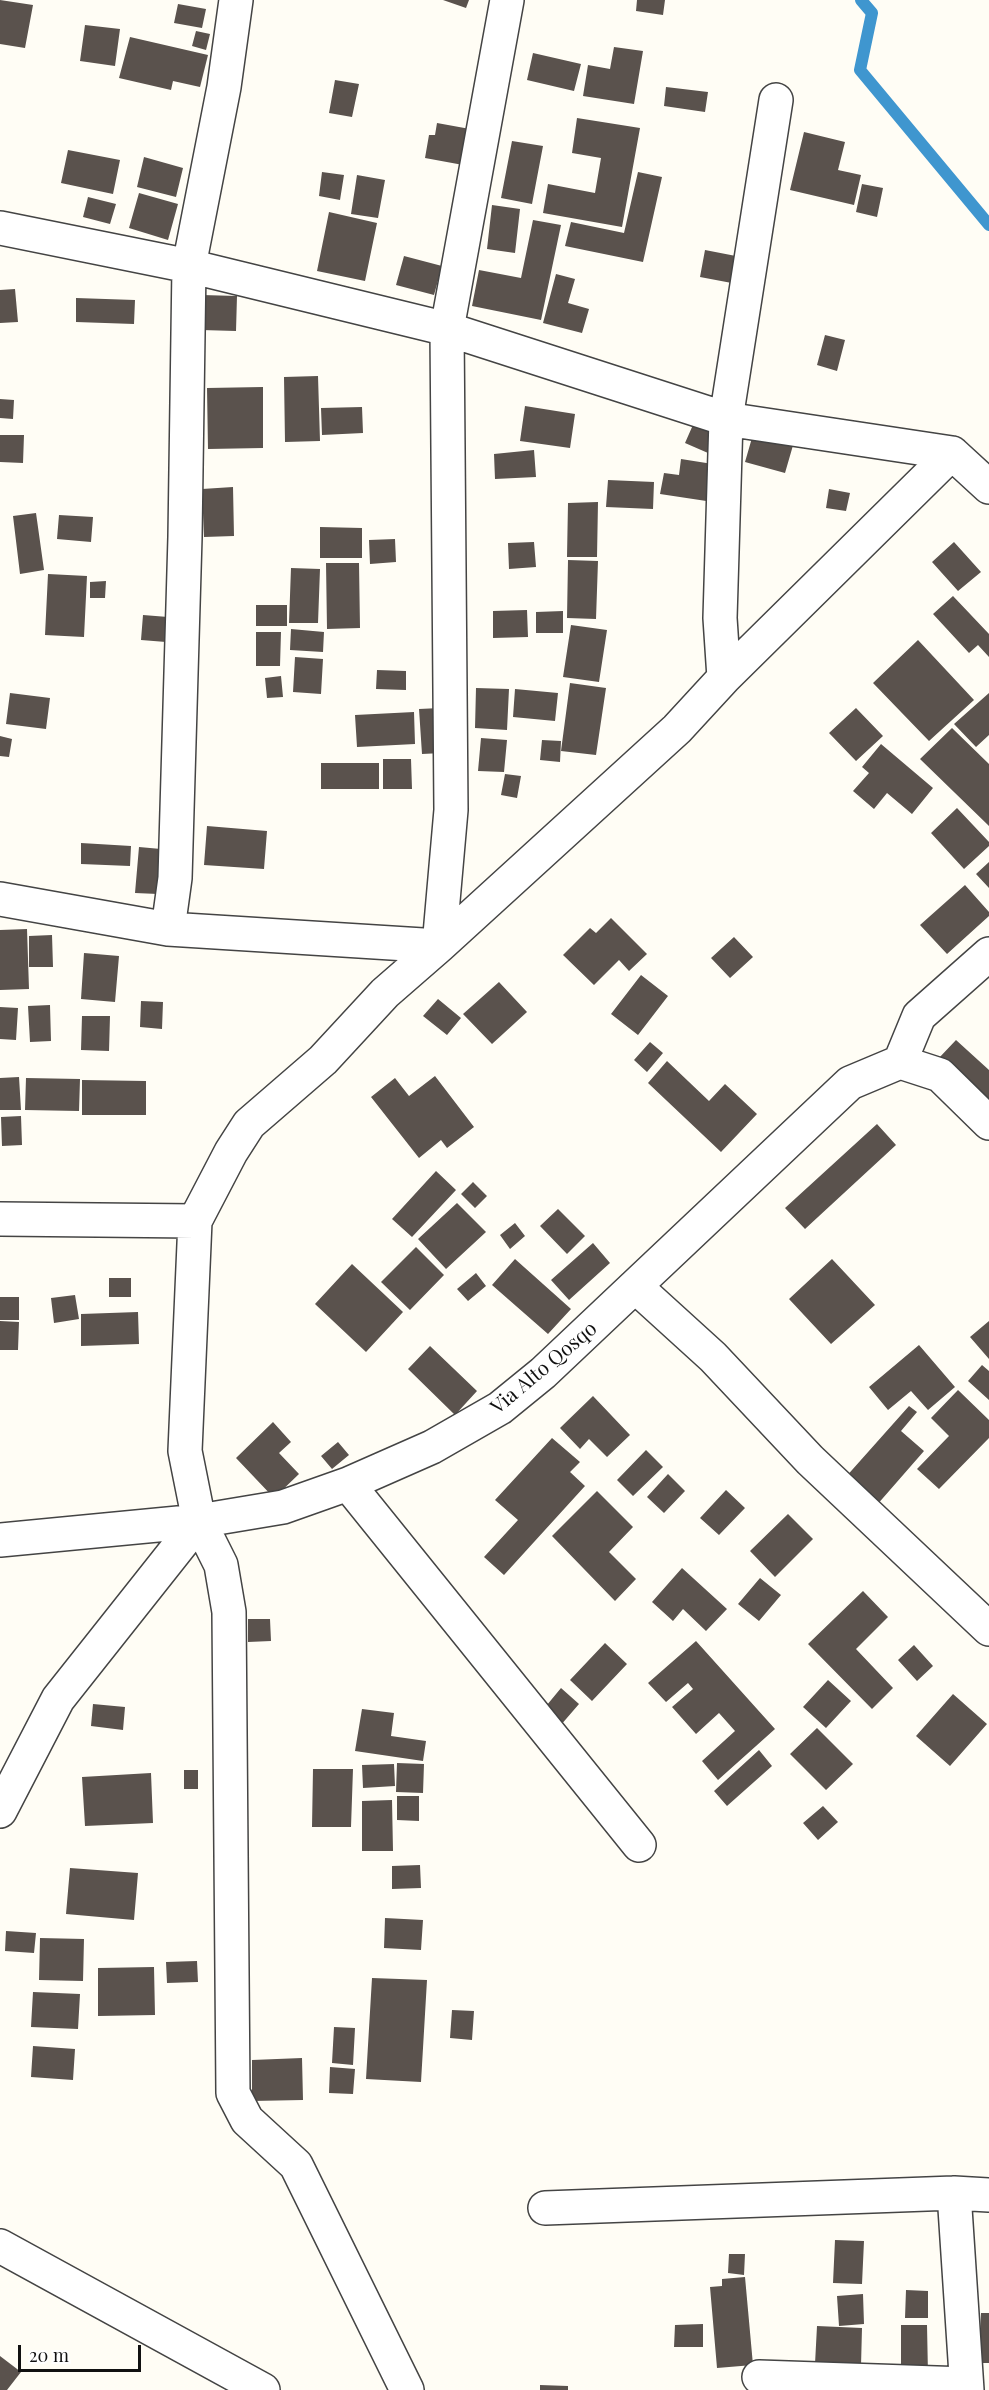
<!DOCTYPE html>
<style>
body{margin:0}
#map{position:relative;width:989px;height:2390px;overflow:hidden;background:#fffdf5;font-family:"Playfair Display",serif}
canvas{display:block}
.scale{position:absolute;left:18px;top:2345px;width:123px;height:27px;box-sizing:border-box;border:3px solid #111;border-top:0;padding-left:8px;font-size:18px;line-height:21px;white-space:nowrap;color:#111;-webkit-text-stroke:4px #fff;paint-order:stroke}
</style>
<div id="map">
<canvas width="989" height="2390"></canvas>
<div class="scale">20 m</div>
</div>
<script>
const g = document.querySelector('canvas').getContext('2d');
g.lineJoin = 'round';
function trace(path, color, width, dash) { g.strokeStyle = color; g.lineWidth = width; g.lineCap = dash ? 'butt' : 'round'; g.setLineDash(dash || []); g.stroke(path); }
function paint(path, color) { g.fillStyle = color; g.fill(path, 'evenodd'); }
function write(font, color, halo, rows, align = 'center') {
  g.font = font + ' "Playfair Display",serif'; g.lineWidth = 6; g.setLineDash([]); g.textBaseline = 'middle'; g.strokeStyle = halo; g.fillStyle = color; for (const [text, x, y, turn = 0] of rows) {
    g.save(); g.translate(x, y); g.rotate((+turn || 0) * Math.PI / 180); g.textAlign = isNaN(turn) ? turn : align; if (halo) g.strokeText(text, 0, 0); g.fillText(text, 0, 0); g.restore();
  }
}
const stream = new Path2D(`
 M 861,0 L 872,13 L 860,70 L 989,225`);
const building = new Path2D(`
 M 0,0 L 33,5 L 25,48 L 0,44 Z
 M 443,0 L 469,0 L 466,8 Z
 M 637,0 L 665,0 L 663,15 L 636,11 Z
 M 178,4 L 206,9 L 202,28 L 174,23 Z
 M 85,25 L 120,29 L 115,66 L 80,61 Z
 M 196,31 L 210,34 L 206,50 L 192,46 Z
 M 130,37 L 208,55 L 200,87 L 173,81 L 171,90 L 119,78 Z
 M 614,47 L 643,51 L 634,104 L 583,96 L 588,65 L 610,69 Z
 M 533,53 L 581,64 L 574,91 L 527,80 Z
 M 335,80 L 359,84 L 352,117 L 329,113 Z
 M 666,87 L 708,92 L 705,112 L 664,106 Z
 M 577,118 L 640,128 L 622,227 L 543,213 L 548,184 L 595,193 L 601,158 L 572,153 Z
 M 437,123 L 481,131 L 474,167 L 425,158 L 429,135 L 435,135 Z
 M 804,132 L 845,142 L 838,170 L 861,175 L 854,205 L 790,190 Z
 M 512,141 L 543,146 L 532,204 L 501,198 Z
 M 68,150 L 120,160 L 113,194 L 61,183 Z
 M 144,157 L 183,168 L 176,197 L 137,187 Z
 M 322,172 L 344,175 L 340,200 L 319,196 Z
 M 638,172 L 662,177 L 643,262 L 565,246 L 571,222 L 624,233 Z
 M 357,175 L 385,180 L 378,218 L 351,214 Z
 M 862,184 L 883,188 L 877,217 L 856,212 Z
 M 139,193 L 178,204 L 168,240 L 129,228 Z
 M 88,197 L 116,204 L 110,224 L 83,217 Z
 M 492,205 L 520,209 L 515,253 L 487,249 Z
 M 329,212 L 377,223 L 365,281 L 317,271 Z
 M 533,220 L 561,225 L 541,320 L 472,306 L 479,270 L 521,278 Z
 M 705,250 L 741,257 L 737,284 L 700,277 Z
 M 404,256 L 442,266 L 434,295 L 396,285 Z
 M 556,274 L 575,279 L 568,303 L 589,309 L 582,333 L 543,323 Z
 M 15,289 L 18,322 L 0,323 L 0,290 Z
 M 202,295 L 237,296 L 236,331 L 201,330 Z
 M 76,298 L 135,300 L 134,324 L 76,322 Z
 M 825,335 L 845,340 L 837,371 L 817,365 Z
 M 318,376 L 320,441 L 285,442 L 284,377 Z
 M 263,387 L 263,448 L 208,449 L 207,388 Z
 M 0,399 L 14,400 L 13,419 L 0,418 Z
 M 525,406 L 575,414 L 570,448 L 520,441 Z
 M 362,407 L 363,433 L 322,435 L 321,408 Z
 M 696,418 L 718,428 L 708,453 L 685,443 Z
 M 756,424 L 796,435 L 785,473 L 745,462 Z
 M 0,435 L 24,435 L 23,463 L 0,462 Z
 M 534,450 L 536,477 L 495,479 L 494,454 Z
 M 681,459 L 719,465 L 713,502 L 660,494 L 664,473 L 679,475 Z
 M 608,480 L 654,482 L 653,509 L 606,507 Z
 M 233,487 L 234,536 L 204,537 L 202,489 Z
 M 829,489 L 850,493 L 846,511 L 826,508 Z
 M 598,502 L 597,557 L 567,557 L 568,503 Z
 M 36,513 L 44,570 L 20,574 L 13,516 Z
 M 59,515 L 93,517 L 91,542 L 57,539 Z
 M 320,527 L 362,528 L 362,558 L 320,558 Z
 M 395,539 L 396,562 L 370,564 L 369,540 Z
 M 534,542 L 536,567 L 509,569 L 508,543 Z
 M 954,542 L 981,572 L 958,591 L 932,562 Z
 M 568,560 L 598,561 L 596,619 L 567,618 Z
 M 326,563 L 359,563 L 360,628 L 327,629 Z
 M 291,568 L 320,569 L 318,623 L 289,623 Z
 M 48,574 L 87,576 L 84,637 L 45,635 Z
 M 106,581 L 105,598 L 90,598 L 90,582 Z
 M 953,596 L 989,634 L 989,657 L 978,645 L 969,653 L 933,614 Z
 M 256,605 L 287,605 L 287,626 L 256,626 Z
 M 527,610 L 528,637 L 493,638 L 493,611 Z
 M 563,611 L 563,633 L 536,633 L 536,612 Z
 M 143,615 L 168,617 L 166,642 L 141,640 Z
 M 571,625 L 607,630 L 599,682 L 563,677 Z
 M 291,629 L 324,632 L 323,652 L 290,650 Z
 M 256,632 L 281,632 L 280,666 L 256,666 Z
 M 918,640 L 974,700 L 929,741 L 873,683 Z
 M 295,657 L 323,659 L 321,694 L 293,692 Z
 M 377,670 L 406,671 L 406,690 L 376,689 Z
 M 281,676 L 283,697 L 267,698 L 265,678 Z
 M 570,683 L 606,688 L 596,755 L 561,751 Z
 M 476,688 L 509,689 L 507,730 L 475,728 Z
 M 515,689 L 558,693 L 555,721 L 513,717 Z
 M 10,693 L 50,698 L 46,729 L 6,724 Z
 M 989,693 L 989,735 L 976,747 L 954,724 Z
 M 440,708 L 442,753 L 422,754 L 419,709 Z
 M 856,708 L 883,736 L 856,761 L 829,733 Z
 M 414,712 L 415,744 L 357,747 L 355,715 Z
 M 952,728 L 989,764 L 989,826 L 920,759 Z
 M 0,736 L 12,739 L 9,757 L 0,756 Z
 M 481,738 L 507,740 L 504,772 L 478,771 Z
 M 542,740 L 561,741 L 560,762 L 540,760 Z
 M 881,744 L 933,788 L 912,814 L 887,793 L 874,809 L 853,791 L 869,773 L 862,767 Z
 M 383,759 L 411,759 L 412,789 L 383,789 Z
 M 321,763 L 379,763 L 379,789 L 321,789 Z
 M 505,774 L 521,776 L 517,798 L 501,795 Z
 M 957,808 L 989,842 L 989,846 L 964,869 L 931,833 Z
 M 207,826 L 267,831 L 264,869 L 204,865 Z
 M 81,843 L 131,846 L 130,866 L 81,864 Z
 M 139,847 L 161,849 L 158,894 L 135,893 Z
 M 989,862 L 989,888 L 976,874 Z
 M 965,885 L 989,912 L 989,916 L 947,954 L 920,925 Z
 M 611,918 L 647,954 L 629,971 L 619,960 L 594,985 L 563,955 L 590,928 L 596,933 Z
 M 27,929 L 29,989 L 0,990 L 0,930 Z
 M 52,935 L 53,967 L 29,967 L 29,936 Z
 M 734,937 L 753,957 L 730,978 L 711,958 Z
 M 84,953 L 119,956 L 115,1002 L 81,999 Z
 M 641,975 L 668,996 L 638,1035 L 611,1014 Z
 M 499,982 L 527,1012 L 492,1044 L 463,1014 Z
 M 438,999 L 461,1018 L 447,1035 L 423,1016 Z
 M 141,1001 L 163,1002 L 162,1029 L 140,1027 Z
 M 50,1005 L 51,1041 L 30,1042 L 28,1006 Z
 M 0,1007 L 18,1008 L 16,1040 L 0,1039 Z
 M 82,1016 L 110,1016 L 109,1051 L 81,1050 Z
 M 956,1040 L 989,1070 L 989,1107 L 938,1059 Z
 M 650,1042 L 663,1053 L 647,1072 L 634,1060 Z
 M 667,1061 L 709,1101 L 725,1084 L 757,1114 L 721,1152 L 648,1083 Z
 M 435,1076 L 474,1127 L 447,1148 L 441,1140 L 419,1158 L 371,1097 L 395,1078 L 409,1096 Z
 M 19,1077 L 21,1110 L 0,1110 L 0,1078 Z
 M 26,1078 L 80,1079 L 79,1111 L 25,1110 Z
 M 82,1080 L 146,1081 L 146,1115 L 82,1115 Z
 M 21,1116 L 22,1145 L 2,1146 L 1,1117 Z
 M 877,1124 L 896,1145 L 805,1229 L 785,1208 Z
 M 436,1171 L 456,1190 L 412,1237 L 392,1219 Z
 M 473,1182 L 487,1196 L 475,1208 L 461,1194 Z
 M 457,1203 L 486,1232 L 446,1269 L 418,1239 Z
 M 558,1209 L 585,1236 L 567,1254 L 540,1226 Z
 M 515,1223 L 525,1236 L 510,1249 L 500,1235 Z
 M 593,1243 L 610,1263 L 569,1300 L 551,1280 Z
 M 416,1247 L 444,1275 L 410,1310 L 381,1282 Z
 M 515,1259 L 571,1309 L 548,1334 L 492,1285 Z
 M 832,1259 L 875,1305 L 831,1344 L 789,1299 Z
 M 352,1264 L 403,1312 L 366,1352 L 315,1304 Z
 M 476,1273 L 486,1286 L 468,1301 L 457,1289 Z
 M 109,1278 L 131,1278 L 131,1297 L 109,1297 Z
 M 75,1295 L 79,1319 L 54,1323 L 51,1298 Z
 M 0,1297 L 19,1297 L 19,1320 L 0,1320 Z
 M 138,1312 L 139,1344 L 81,1346 L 81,1314 Z
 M 0,1321 L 19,1322 L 18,1350 L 0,1350 Z
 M 989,1321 L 989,1359 L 970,1337 Z
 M 919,1345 L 955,1387 L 928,1410 L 911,1391 L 888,1410 L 869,1387 Z
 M 430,1346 L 477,1391 L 455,1415 L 408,1369 Z
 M 982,1365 L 989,1371 L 989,1400 L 968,1381 Z
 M 958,1390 L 989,1420 L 989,1438 L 939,1489 L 917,1469 L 949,1436 L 931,1418 Z
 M 593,1396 L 630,1435 L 607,1457 L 589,1439 L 580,1449 L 560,1428 Z
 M 909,1406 L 917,1412 L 901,1431 L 924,1451 L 876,1506 L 844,1479 Z
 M 273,1422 L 291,1442 L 279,1453 L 299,1474 L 274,1498 L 236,1458 Z
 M 552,1438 L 580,1462 L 570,1472 L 585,1486 L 504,1575 L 484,1557 L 518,1520 L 495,1500 Z
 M 338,1442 L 349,1455 L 332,1469 L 321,1456 Z
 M 646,1450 L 663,1467 L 633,1496 L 617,1480 Z
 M 668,1474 L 685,1491 L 664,1513 L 647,1497 Z
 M 726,1490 L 745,1508 L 719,1535 L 700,1518 Z
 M 597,1491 L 633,1527 L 609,1552 L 636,1579 L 615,1601 L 552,1536 Z
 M 788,1514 L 813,1539 L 775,1577 L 750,1551 Z
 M 682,1568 L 727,1609 L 706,1631 L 683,1609 L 673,1621 L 652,1602 Z
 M 760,1578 L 781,1595 L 759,1621 L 738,1604 Z
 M 863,1591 L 888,1617 L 856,1649 L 893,1688 L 872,1709 L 808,1644 Z
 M 248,1619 L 270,1619 L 271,1641 L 248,1642 Z
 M 696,1641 L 775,1729 L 718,1780 L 702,1761 L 735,1731 L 719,1713 L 696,1734 L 672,1707 L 693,1689 L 688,1683 L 666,1702 L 648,1683 Z
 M 605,1643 L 627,1664 L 592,1701 L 570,1680 Z
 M 914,1645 L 933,1666 L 917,1681 L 898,1660 Z
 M 828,1680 L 851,1701 L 826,1728 L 803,1707 Z
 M 561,1688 L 579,1704 L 560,1726 L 542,1711 Z
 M 953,1694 L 987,1724 L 950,1766 L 916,1736 Z
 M 93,1704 L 125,1707 L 123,1730 L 91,1726 Z
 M 362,1709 L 394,1713 L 391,1736 L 426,1741 L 423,1761 L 355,1751 Z
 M 817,1728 L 853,1764 L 826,1790 L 790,1754 Z
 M 759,1750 L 772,1766 L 727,1806 L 714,1791 Z
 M 397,1763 L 424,1764 L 423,1793 L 396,1792 Z
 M 394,1764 L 395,1786 L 363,1788 L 362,1765 Z
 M 313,1769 L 353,1769 L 351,1827 L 312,1827 Z
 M 184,1770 L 198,1770 L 198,1789 L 184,1789 Z
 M 151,1773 L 153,1823 L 85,1826 L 82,1777 Z
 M 397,1796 L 419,1796 L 419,1821 L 397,1820 Z
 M 392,1800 L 393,1851 L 362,1851 L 362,1801 Z
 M 823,1806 L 838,1822 L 818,1840 L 803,1823 Z
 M 420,1865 L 421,1888 L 392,1889 L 392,1866 Z
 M 70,1868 L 138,1873 L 134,1920 L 66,1914 Z
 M 385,1918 L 423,1920 L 421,1950 L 384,1948 Z
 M 6,1931 L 36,1933 L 34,1953 L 5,1951 Z
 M 40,1938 L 84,1939 L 83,1981 L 39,1980 Z
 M 197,1961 L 198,1982 L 167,1983 L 166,1962 Z
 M 154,1967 L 155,2015 L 98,2016 L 98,1968 Z
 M 372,1978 L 427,1980 L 421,2082 L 366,2079 Z
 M 33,1992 L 80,1994 L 78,2029 L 31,2027 Z
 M 452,2010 L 474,2011 L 472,2040 L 450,2038 Z
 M 334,2027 L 355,2028 L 353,2065 L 332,2063 Z
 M 33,2046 L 75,2049 L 73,2080 L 31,2077 Z
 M 302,2058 L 303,2100 L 252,2101 L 252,2060 Z
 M 330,2067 L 355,2069 L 353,2094 L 329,2093 Z
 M 835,2240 L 864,2241 L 862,2284 L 833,2283 Z
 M 729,2254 L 745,2254 L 744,2275 L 728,2273 Z
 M 745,2277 L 753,2365 L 717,2368 L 710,2287 L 722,2286 L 722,2279 Z
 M 906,2290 L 928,2291 L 928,2318 L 905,2318 Z
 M 863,2294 L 864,2324 L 839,2326 L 837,2296 Z
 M 981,2313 L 989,2313 L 989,2363 L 979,2363 Z
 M 703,2324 L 703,2347 L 674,2347 L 675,2325 Z
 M 901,2325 L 927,2325 L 928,2375 L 901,2375 Z
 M 817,2326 L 862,2328 L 861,2366 L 815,2364 Z
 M 0,2356 L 21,2372 L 7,2390 L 0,2390 Z
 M 540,2385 L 568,2386 L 568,2390 L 540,2390 Z`);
const minor = new Path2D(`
 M 0,228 L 189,266 L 447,329 L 726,419 L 952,453
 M 724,678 L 952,453 L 989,487
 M 0,899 L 168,929 L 439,946 L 677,729 L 724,678 L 720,618 L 726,419 L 776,100
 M 168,929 L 175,878 L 185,537 L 189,266 L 224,87 L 236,0
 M 900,1062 L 919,1016 L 989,954
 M 0,1219 L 195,1221
 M 636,1287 L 713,1357 L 810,1460 L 989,1629
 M 348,1484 L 639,1845
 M 0,1540 L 199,1521 L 283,1507 L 348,1484 L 432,1447 L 500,1408 L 543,1373 L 850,1083 L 900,1062 L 940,1075 L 989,1123
 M 0,1811 L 58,1699 L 199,1521
 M 954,2193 L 967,2390
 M 545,2208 L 954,2193 L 989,2195
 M 0,2246 L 263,2390
 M 759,2377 L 966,2384
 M 407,2390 L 296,2165 L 247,2120 L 233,2093 L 229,1612 L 221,1565 L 199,1521 L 185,1451 L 195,1221 L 231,1152 L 249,1124 L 323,1060 L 385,993 L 439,946 L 451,810 L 447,329 L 507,0`);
const streetNames = [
 ["Via Alto Qosqo",544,1368,-40]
];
trace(stream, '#3f96cf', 12);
paint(building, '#5a524d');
trace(minor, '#444', 36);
trace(minor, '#fff', 33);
write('20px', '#111', '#fff', streetNames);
</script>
